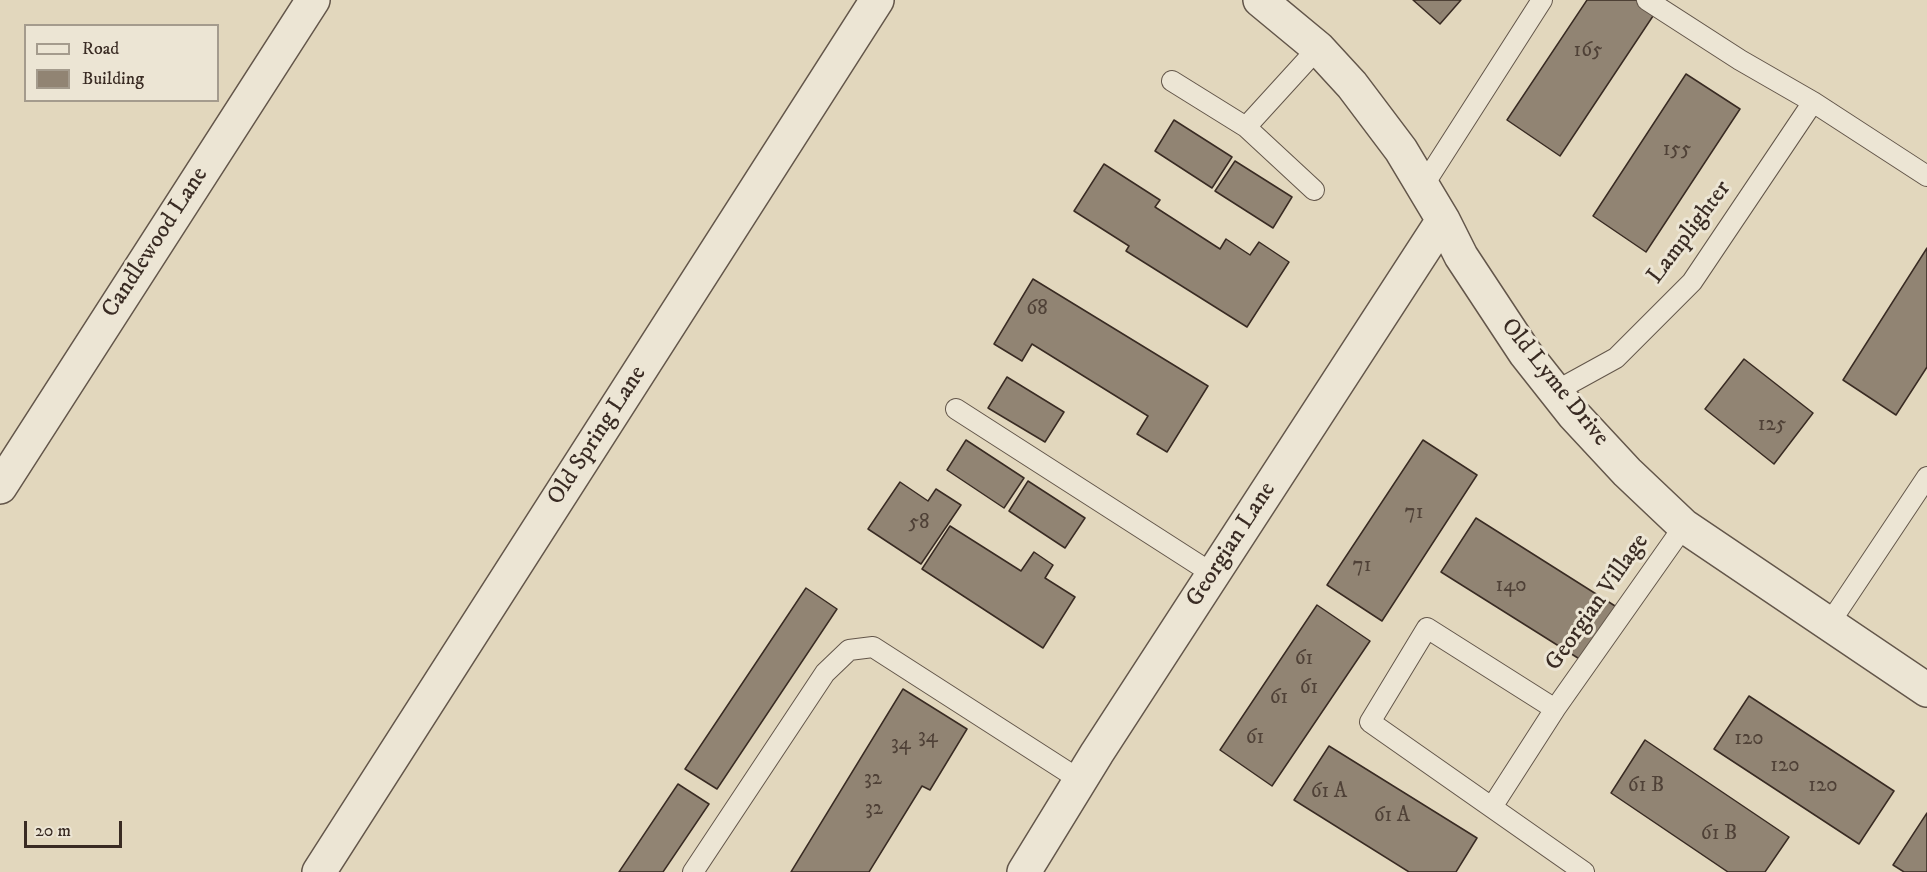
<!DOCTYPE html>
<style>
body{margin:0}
#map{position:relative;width:1927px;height:872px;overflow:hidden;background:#e2d7bd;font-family:"IM FELL DW Pica",serif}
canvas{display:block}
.legend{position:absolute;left:24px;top:24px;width:195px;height:78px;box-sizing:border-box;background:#ece5d4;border:2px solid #a49b8d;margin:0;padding:8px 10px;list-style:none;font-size:18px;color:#392b23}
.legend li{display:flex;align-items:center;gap:12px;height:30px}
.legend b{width:30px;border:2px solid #a49b8d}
.scale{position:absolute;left:24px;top:821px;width:98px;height:27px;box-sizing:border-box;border:3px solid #392b23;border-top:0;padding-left:8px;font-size:18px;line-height:21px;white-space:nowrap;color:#392b23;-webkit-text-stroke:4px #ece5d4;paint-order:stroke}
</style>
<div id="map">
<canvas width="1927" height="872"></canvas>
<ul class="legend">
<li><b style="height:8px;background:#ece5d4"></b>Road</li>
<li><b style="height:16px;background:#918473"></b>Building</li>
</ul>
<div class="scale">20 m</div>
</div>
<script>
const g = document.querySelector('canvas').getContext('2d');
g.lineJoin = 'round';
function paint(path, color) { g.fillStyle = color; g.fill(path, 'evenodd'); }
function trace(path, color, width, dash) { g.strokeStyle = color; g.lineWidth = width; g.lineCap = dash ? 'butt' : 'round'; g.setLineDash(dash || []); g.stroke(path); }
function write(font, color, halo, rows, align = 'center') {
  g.font = font + ' "IM FELL DW Pica",serif'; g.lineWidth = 6; g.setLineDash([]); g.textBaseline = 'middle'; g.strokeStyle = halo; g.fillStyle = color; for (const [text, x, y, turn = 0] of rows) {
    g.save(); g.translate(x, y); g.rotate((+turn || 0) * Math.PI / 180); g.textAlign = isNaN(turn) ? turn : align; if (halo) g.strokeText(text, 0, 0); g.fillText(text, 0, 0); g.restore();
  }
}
const building = new Path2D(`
 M 1413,0 L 1461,0 L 1440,24 Z
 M 1587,0 L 1636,0 L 1655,13 L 1560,156 L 1507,120 Z
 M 1686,74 L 1740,109 L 1646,252 L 1593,216 Z
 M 1174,120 L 1232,157 L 1212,188 L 1155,151 Z
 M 1235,161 L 1292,197 L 1273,228 L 1215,191 Z
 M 1104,164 L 1160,200 L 1155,207 L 1220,249 L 1226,239 L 1250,255 L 1259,242 L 1289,262 L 1247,327 L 1126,251 L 1129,246 L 1074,211 Z
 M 1927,248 L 1927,367 L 1896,415 L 1843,380 Z
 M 1033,279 L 1208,386 L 1167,452 L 1137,434 L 1148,416 L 1032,344 L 1022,361 L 994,344 Z
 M 1744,359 L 1813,413 L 1774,464 L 1705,409 Z
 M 1007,377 L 1064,412 L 1045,442 L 988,408 Z
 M 966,440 L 1024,478 L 1004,508 L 947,470 Z
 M 1423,440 L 1477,475 L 1382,621 L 1327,585 Z
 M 1028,481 L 1085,518 L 1065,548 L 1009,511 Z
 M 900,482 L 928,501 L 936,489 L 961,505 L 921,564 L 868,529 Z
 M 1476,518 L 1623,611 L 1589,665 L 1441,572 Z
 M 950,526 L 1021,571 L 1034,552 L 1053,565 L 1045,578 L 1075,597 L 1043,648 L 922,569 Z
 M 806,588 L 837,609 L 717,789 L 685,769 Z
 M 1317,605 L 1370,641 L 1272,786 L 1220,750 Z
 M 903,689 L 967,729 L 930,790 L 922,786 L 869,872 L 791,872 Z
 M 1749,696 L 1894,791 L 1859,844 L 1714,749 Z
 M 1645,740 L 1789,837 L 1765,872 L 1728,872 L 1611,793 Z
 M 1329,746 L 1477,838 L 1456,872 L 1409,872 L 1294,800 Z
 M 678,784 L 709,804 L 663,872 L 619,872 Z
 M 1927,813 L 1927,872 L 1904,872 L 1893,865 Z`);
const service = new Path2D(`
 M 1647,0 L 1740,60 L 1813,102 L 1927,176
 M 1172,81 L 1246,127 L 1318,48
 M 1246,127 L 1314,190
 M 1423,186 L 1542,0
 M 1556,391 L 1616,358 L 1692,282 L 1813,102
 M 956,409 L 1213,574
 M 1829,624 L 1927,477
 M 1555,709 L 1427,628 L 1370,722 L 1584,872
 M 1492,807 L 1555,709 L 1684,526
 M 693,872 L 825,673 L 849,650 L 873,647 L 1080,780`);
const minor = new Path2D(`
 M 1260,0 L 1318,48 L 1352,85 L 1401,150 L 1443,220 L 1461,256 L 1525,353 L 1574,415 L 1627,472 L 1684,526 L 1927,690
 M 0,487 L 313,0
 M 319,872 L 877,0
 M 1024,872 L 1097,753 L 1443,220`);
const numberNames = [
 ["165",1588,52],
 ["155",1677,151],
 ["68",1037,310],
 ["125",1772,426],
 ["71",1414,514],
 ["58",919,524],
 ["71",1362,567],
 ["140",1511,587],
 ["61",1304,660],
 ["61",1309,689],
 ["61",1279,699],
 ["34",928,738],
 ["61",1255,739],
 ["120",1749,740],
 ["34",901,745],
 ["120",1785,767],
 ["32",873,780],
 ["61 B",1646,787],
 ["120",1823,787],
 ["61 A",1329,793],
 ["32",874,810],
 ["61 A",1392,817],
 ["61 B",1719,835]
];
const streetNames = [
 ["Lamplighter",1690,233,-53],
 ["Candlewood Lane",156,243,-57],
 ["Old Lyme Drive",1554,383,51],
 ["Old Spring Lane",598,436,-57],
 ["Georgian Lane",1232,545,-57],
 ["Georgian Village",1598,603,-55]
];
paint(building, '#918473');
trace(building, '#392b23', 1.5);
trace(service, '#63564a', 22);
trace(minor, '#63564a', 36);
trace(service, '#ece5d4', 20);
trace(minor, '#ece5d4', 33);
write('21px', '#4f4137', null, numberNames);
write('24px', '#392b23', '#ece5d4', streetNames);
</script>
